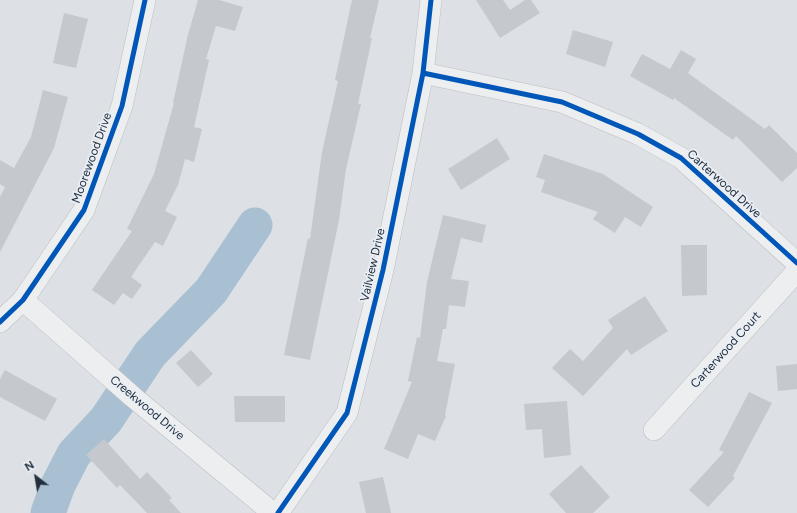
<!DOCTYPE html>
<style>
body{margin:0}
#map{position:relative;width:797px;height:513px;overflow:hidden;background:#dde0e4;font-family:Figtree,sans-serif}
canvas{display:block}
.north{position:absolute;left:16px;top:457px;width:40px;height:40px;-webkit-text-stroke:3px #eaeff5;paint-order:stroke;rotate:329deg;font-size:11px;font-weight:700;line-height:16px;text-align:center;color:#232f3e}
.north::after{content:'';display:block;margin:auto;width:14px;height:18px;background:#232f3e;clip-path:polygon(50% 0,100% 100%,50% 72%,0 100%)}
</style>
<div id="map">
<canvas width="797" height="513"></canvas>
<div class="north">N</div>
</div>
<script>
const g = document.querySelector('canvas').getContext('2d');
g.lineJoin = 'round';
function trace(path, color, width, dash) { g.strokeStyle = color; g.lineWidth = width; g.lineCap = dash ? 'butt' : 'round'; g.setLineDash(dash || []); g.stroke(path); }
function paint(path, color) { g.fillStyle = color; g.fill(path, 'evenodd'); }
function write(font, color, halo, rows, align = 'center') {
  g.font = font + ' Figtree,sans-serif'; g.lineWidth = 3.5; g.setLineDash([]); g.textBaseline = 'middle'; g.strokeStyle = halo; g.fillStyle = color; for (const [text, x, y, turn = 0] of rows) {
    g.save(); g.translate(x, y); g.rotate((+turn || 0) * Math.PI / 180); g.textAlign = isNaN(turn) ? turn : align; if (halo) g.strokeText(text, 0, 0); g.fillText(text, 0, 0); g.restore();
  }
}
const river = new Path2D(`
 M 48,513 L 58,485 L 74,454 L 106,420 L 150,354 L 211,291 L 255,225`);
const building = new Path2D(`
 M 198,0 L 219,0 L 243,7 L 235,31 L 216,26 L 206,59 L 209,60 L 194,127 L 202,129 L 194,162 L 185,159 L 178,185 L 165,211 L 177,217 L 163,246 L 155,242 L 131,277 L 142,285 L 132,299 L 123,293 L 114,305 L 92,290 L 132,231 L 127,229 L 154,174 L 174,103 L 173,103 L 187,39 L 187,38 Z
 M 352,0 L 379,0 L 370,38 L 372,38 L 358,104 L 361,104 L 346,169 L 339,220 L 310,360 L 284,355 L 308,238 L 310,239 L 322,152 L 338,81 L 335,80 Z
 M 476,0 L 503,0 L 510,10 L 525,0 L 531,0 L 540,13 L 500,38 Z
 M 64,13 L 88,19 L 76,68 L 53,63 Z
 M 573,30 L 613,42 L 605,67 L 566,54 Z
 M 681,50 L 696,59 L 688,73 L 765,129 L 769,125 L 797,153 L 797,168 L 782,182 L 736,136 L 733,140 L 674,98 L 673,100 L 630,76 L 642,54 L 670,69 Z
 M 43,90 L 68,97 L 54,148 L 0,252 L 0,197 L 5,187 L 0,184 L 0,160 L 14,168 L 31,137 Z
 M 497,138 L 510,159 L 461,190 L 448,169 Z
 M 544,154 L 603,174 L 653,207 L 641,227 L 625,217 L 615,233 L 593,219 L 598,212 L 541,192 L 545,180 L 536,177 Z
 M 443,215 L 486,225 L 482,243 L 461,238 L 451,279 L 469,281 L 465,307 L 449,305 L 446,329 L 443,329 L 437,361 L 455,364 L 445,415 L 446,416 L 435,441 L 418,434 L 408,459 L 384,449 L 412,382 L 408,381 L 417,337 L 420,338 L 427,282 Z
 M 681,245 L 707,245 L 707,295 L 682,296 Z
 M 645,296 L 668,331 L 631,355 L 627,349 L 583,396 L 552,368 L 570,349 L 583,361 L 613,328 L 608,320 Z
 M 191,350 L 213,374 L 198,387 L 176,363 Z
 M 797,364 L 797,389 L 778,391 L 776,366 Z
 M 5,370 L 57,399 L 45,421 L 0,397 L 0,379 Z
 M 749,392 L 772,403 L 733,476 L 735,478 L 708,507 L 689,490 L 724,452 L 719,450 Z
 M 234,396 L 285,396 L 285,422 L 235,422 Z
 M 567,401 L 571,455 L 544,458 L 542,429 L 526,430 L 524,404 Z
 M 104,439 L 140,479 L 147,472 L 172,498 L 169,500 L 181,513 L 147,513 L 120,485 L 117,488 L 86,455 Z
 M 581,465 L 610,497 L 593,513 L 566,513 L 549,494 Z
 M 383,477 L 391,513 L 366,513 L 359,482 Z`);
const minor = new Path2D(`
 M 423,73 L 562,102 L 638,134 L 681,158 L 797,263
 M 23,300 L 133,397 L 273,513
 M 0,322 L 23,300 L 84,210 L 122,106 L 145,0
 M 654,430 L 797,271
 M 278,513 L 347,413 L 383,270 L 423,73 L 431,0`);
const cycleway = new Path2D(`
 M 423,73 L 562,102 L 638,134 L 681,158 L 797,263
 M 0,322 L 23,300 L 84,210 L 122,106 L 145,0
 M 278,513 L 347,413 L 383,270 L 423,73 L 431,0`);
const streetNames = [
 ["Moorewood Drive",92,158,-70],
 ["Carterwood Drive",724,184,42],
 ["Vailview Drive",373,265,-77],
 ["Carterwood Court",726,350,-48],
 ["Creekwood Drive",147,408,40]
];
trace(river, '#a8c0d2', 35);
paint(building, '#c5c8cc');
trace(minor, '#bbbec2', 22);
trace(minor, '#edeef0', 21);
trace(cycleway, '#0057b8', 5);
write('12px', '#232f3e', '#eaeff5', streetNames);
</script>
